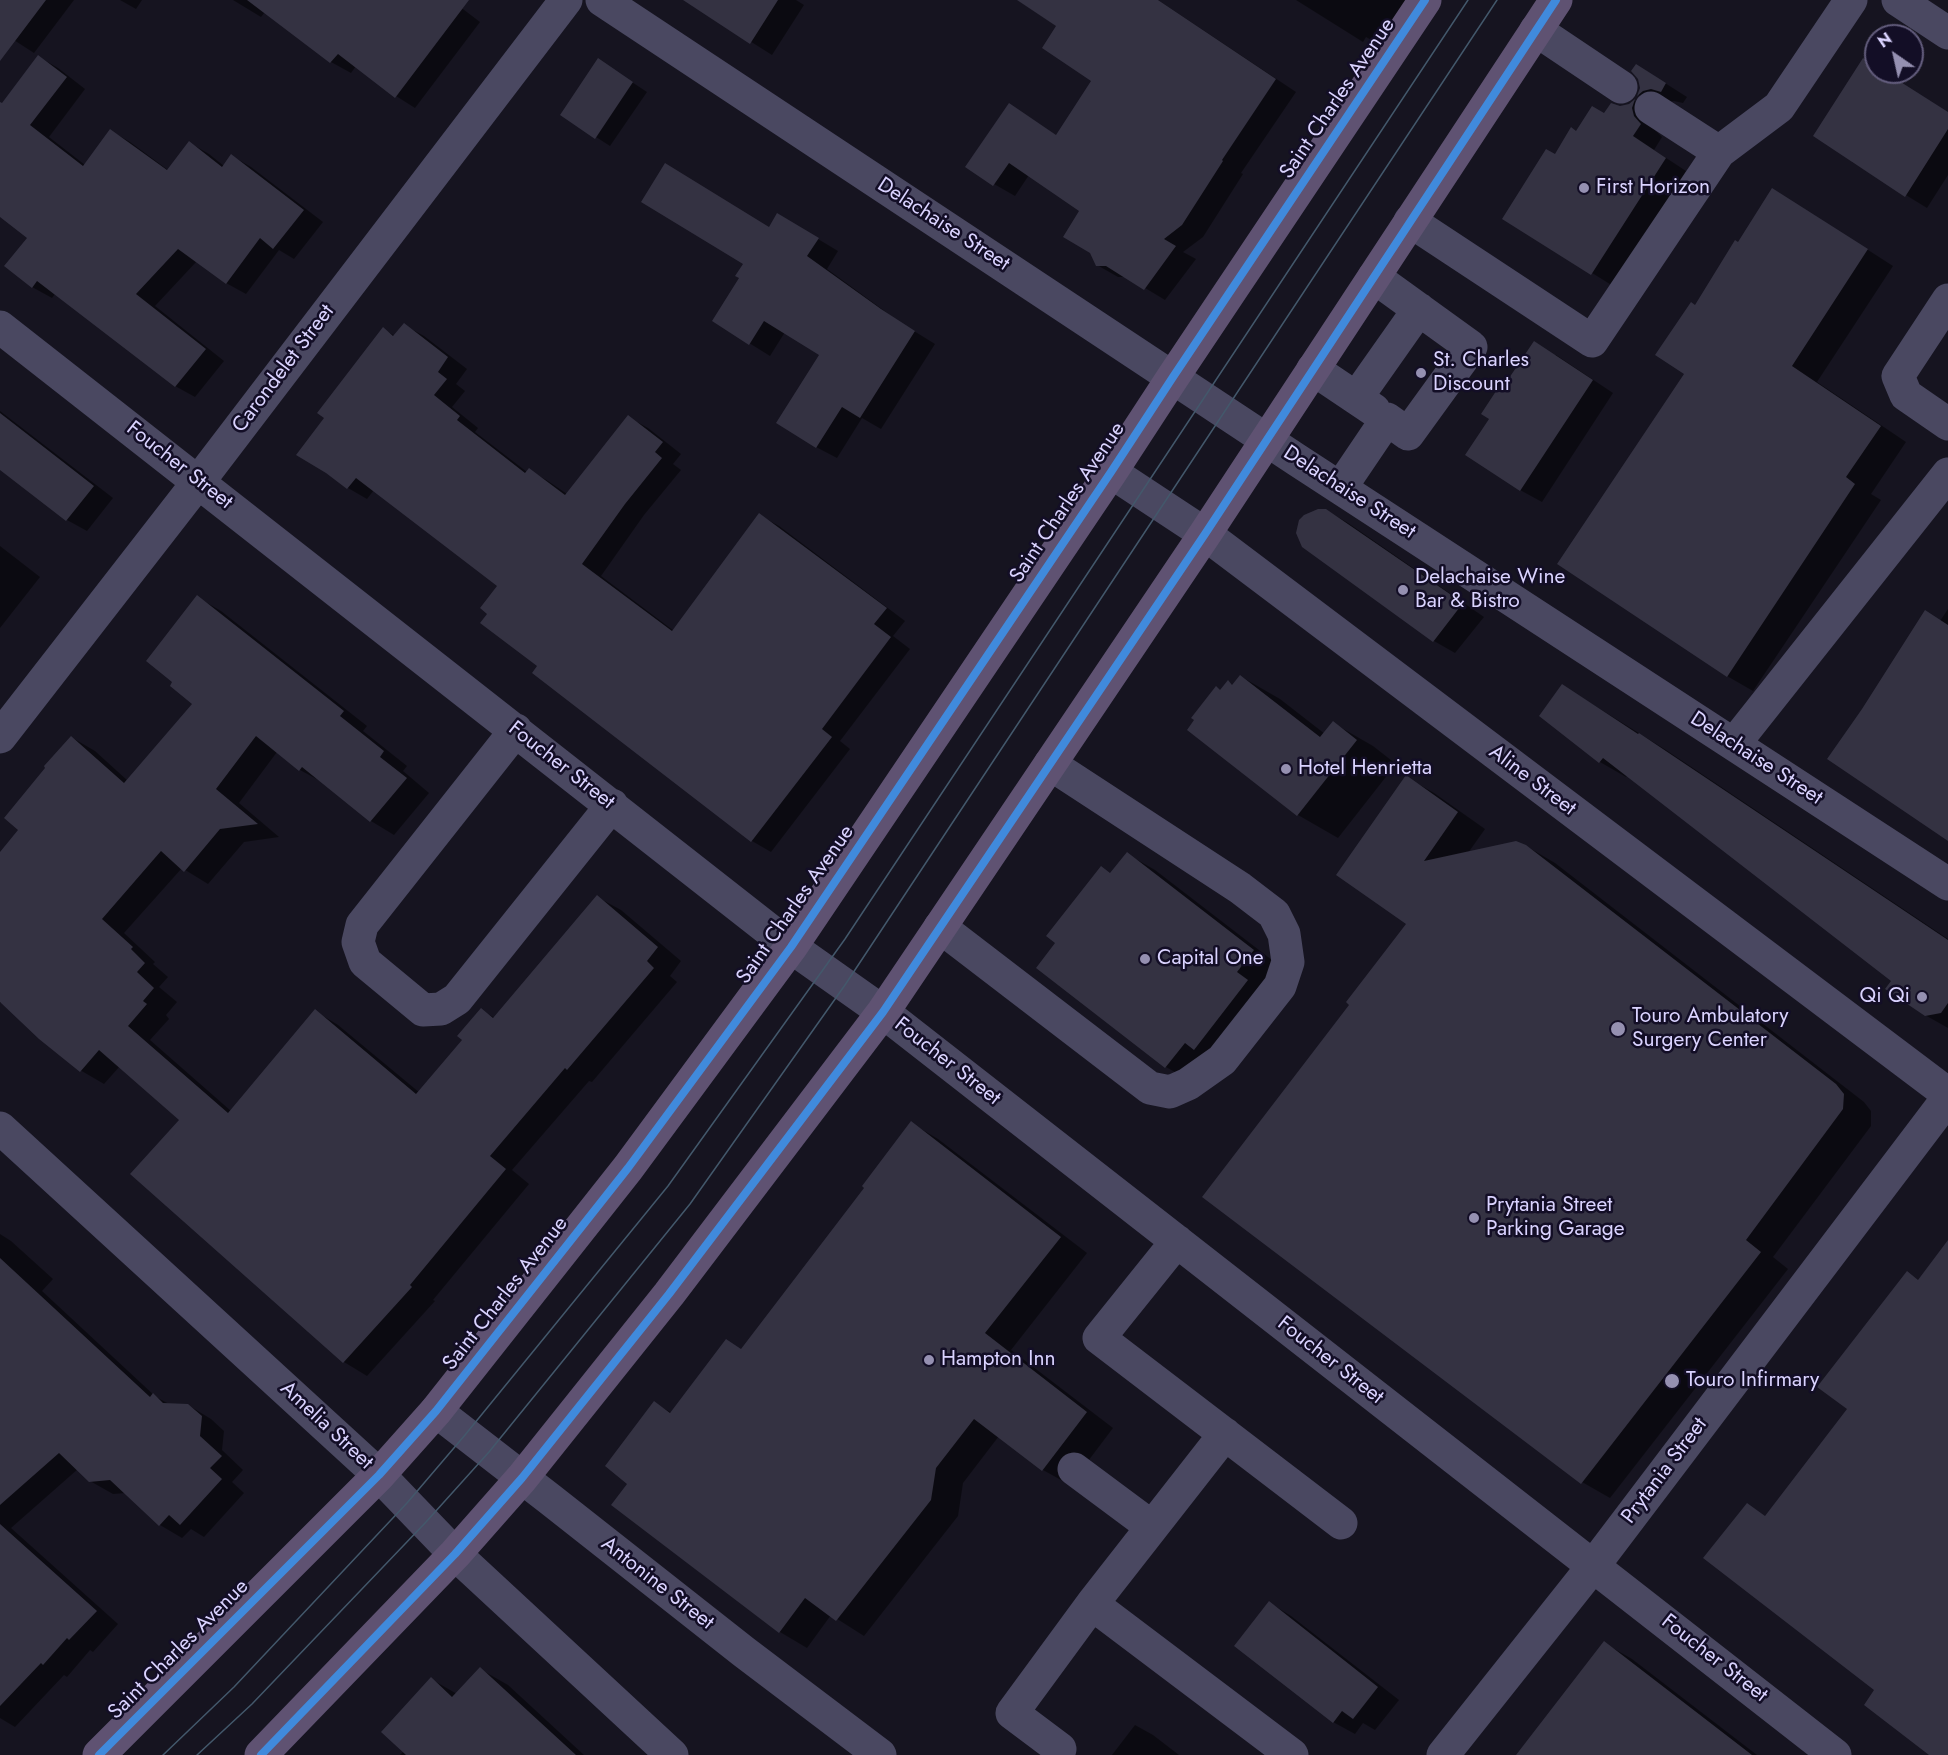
<!DOCTYPE html>
<style>
body{margin:0}
#map{position:relative;width:1948px;height:1755px;overflow:hidden;background:#161420;font-family:Jost,sans-serif}
canvas{display:block}
.north{position:absolute;left:1864px;top:24px;width:60px;height:60px;box-sizing:border-box;background:#130e26;border:2px solid #635d7d;border-radius:50%;rotate:326deg;font-size:16px;font-weight:700;line-height:24px;text-align:center;color:#dad3ff}
.north::after{content:'';display:block;margin:auto;width:21px;height:27px;background:#9590b1;clip-path:polygon(50% 0,100% 100%,50% 72%,0 100%)}
</style>
<div id="map">
<canvas width="1948" height="1755"></canvas>
<div class="north">N</div>
</div>
<script>
const g = document.querySelector('canvas').getContext('2d');
g.lineJoin = 'round';
function paint(path, color) { g.fillStyle = color; g.fill(path, 'evenodd'); }
function trace(path, color, width, dash) { g.strokeStyle = color; g.lineWidth = width; g.lineCap = dash ? 'butt' : 'round'; g.setLineDash(dash || []); g.stroke(path); }
function write(font, color, halo, rows, align = 'center') {
  g.font = font + ' Jost,sans-serif'; g.lineWidth = 5; g.setLineDash([]); g.textBaseline = 'middle'; g.strokeStyle = halo; g.fillStyle = color; for (const [text, x, y, turn = 0] of rows) {
    g.save(); g.translate(x, y); g.rotate((+turn || 0) * Math.PI / 180); g.textAlign = isNaN(turn) ? turn : align; if (halo) g.strokeText(text, 0, 0); g.fillText(text, 0, 0); g.restore();
  }
}
const shadow = new Path2D(`
 M 0,0 L 74,0 L 34,53 L 0,31 Z
 M 120,0 L 142,0 L 136,9 Z
 M 233,0 L 451,0 L 480,22 L 415,108 L 396,96 L 356,66 L 351,73 L 331,62 L 265,12 L 261,17 Z
 M 685,0 L 796,0 L 804,5 L 772,55 Z
 M 1020,0 L 1158,0 L 1296,92 L 1241,173 L 1243,174 L 1203,237 L 1183,252 L 1196,259 L 1165,300 L 1127,277 L 1118,277 L 1097,265 L 1081,211 L 1029,175 L 1015,196 L 994,184 L 1009,105 L 1057,136 L 1093,80 L 1058,26 Z
 M 1296,0 L 1409,0 L 1380,45 L 1366,37 L 1363,42 Z
 M 39,57 L 58,68 L 85,89 L 49,137 L 85,165 L 111,131 L 130,142 L 168,170 L 190,143 L 209,154 L 224,166 L 232,156 L 251,167 L 323,222 L 294,259 L 279,250 L 246,294 L 226,283 L 197,261 L 155,306 L 224,361 L 195,397 L 175,386 L 55,294 L 52,298 L 32,287 L 29,237 L 0,215 L 0,108 Z
 M 1876,67 L 1876,72 L 1884,72 L 1948,113 L 1948,175 L 1927,208 L 1852,162 Z
 M 612,69 L 647,92 L 610,146 L 562,115 Z
 M 1657,78 L 1687,97 L 1683,103 L 1674,101 L 1665,103 L 1660,107 L 1639,95 L 1641,88 Z
 M 1635,101 L 1656,113 L 1655,130 L 1662,137 L 1654,150 L 1686,171 L 1613,286 L 1504,218 L 1555,156 L 1577,133 L 1605,115 L 1620,107 L 1629,105 Z
 M 1798,205 L 1893,266 L 1817,382 L 1906,442 L 1871,494 L 1881,500 L 1753,691 L 1727,676 L 1686,374 L 1696,306 Z
 M 798,227 L 838,251 L 827,269 L 901,323 L 935,344 L 881,429 L 862,418 L 837,458 L 816,447 L 821,354 L 785,332 L 770,356 L 714,321 L 770,228 Z
 M 404,325 L 424,336 L 467,369 L 456,384 L 465,391 L 452,407 L 478,428 L 475,432 L 527,472 L 529,470 L 548,481 L 567,494 L 628,417 L 648,428 L 681,454 L 673,464 L 681,470 L 644,515 L 601,576 L 674,631 L 759,515 L 779,526 L 905,621 L 893,636 L 910,649 L 840,741 L 850,749 L 771,852 L 752,841 L 489,613 L 500,586 L 374,490 L 367,499 L 348,488 L 326,471 L 326,417 L 383,329 L 395,336 Z
 M 1556,355 L 1613,393 L 1542,502 L 1520,490 L 1491,419 L 1503,389 Z
 M 0,411 L 113,498 L 87,531 L 67,520 L 0,468 Z
 M 1326,510 L 1348,523 L 1484,617 L 1455,653 L 1434,641 L 1303,546 Z
 M 0,546 L 40,577 L 0,628 Z
 M 197,597 L 221,611 L 367,726 L 363,731 L 407,766 L 403,771 L 429,793 L 394,835 L 371,821 L 324,783 L 300,770 L 277,752 L 239,803 L 279,837 L 244,842 L 208,884 L 182,868 L 124,933 L 155,962 L 153,964 L 168,977 L 159,987 L 177,1002 L 166,1015 L 169,1019 L 150,1040 L 231,1111 L 315,1011 L 338,1025 L 420,1093 L 464,1040 L 481,1010 L 495,1018 L 597,897 L 621,910 L 681,961 L 670,976 L 677,982 L 592,1082 L 589,1081 L 512,1170 L 529,1184 L 433,1300 L 435,1301 L 367,1376 L 344,1362 L 181,1120 L 120,1066 L 104,1084 L 80,1070 L 3,1002 L 0,1003 L 0,859 L 46,851 L 71,737 L 95,751 L 128,781 L 194,704 Z
 M 1948,609 L 1948,839 L 1940,621 Z
 M 1240,676 L 1280,699 L 1325,734 L 1333,723 L 1373,746 L 1396,764 L 1338,838 L 1298,815 L 1189,730 L 1228,682 L 1233,686 Z
 M 1563,686 L 1666,750 L 1948,939 L 1948,1028 L 1925,1015 L 1893,981 L 1628,775 L 1626,777 L 1600,762 Z
 M 1406,777 L 1434,793 L 1485,829 L 1468,853 L 1526,846 L 1555,863 L 1864,1102 L 1871,1111 L 1871,1126 L 1773,1257 L 1788,1269 L 1610,1498 L 1582,1482 L 1351,1004 L 1408,924 Z
 M 1127,854 L 1155,870 L 1281,967 L 1194,1083 L 1166,1067 L 1058,943 Z
 M 911,1123 L 938,1139 L 1087,1253 L 1011,1350 L 1113,1428 L 1070,1485 L 1043,1470 L 999,1436 L 963,1483 L 958,1516 L 864,1636 L 831,1615 L 807,1648 L 780,1632 L 613,1505 L 629,1484 L 654,1403 L 672,1413 L 742,1350 L 866,1187 Z
 M 0,1234 L 11,1241 L 53,1279 L 42,1291 L 156,1397 L 169,1404 L 188,1405 L 211,1419 L 224,1431 L 222,1450 L 243,1470 L 232,1482 L 244,1493 L 204,1537 L 191,1529 L 182,1538 L 160,1525 L 126,1493 L 113,1494 L 90,1481 L 78,1469 L 11,1528 L 118,1624 L 93,1652 L 90,1650 L 67,1677 L 64,1675 L 15,1727 L 0,1718 Z
 M 1270,1603 L 1291,1616 L 1399,1700 L 1375,1730 L 1363,1723 L 1355,1734 L 1333,1722 Z
 M 1604,1643 L 1632,1659 L 1757,1755 L 1518,1755 Z
 M 480,1669 L 508,1685 L 584,1755 L 400,1755 L 404,1751 L 431,1679 L 457,1694 Z
 M 1135,1725 L 1153,1735 L 1179,1755 L 1112,1755 Z`);
const building = new Path2D(`
 M 0,0 L 46,0 L 0,61 Z
 M 247,0 L 469,0 L 395,98 L 338,54 L 330,63 Z
 M 683,0 L 778,0 L 750,44 Z
 M 1017,0 L 1158,0 L 1276,79 L 1222,160 L 1223,161 L 1182,225 L 1164,239 L 1176,246 L 1144,290 L 1106,266 L 1096,266 L 1090,253 L 1063,237 L 1079,211 L 1009,163 L 993,186 L 965,167 L 1009,103 L 1056,135 L 1091,81 L 1042,48 L 1056,26 Z
 M 38,55 L 67,77 L 30,125 L 83,166 L 110,129 L 167,170 L 189,141 L 222,167 L 231,154 L 304,210 L 273,249 L 260,238 L 226,284 L 178,249 L 136,294 L 206,349 L 175,387 L 37,281 L 32,288 L 4,266 L 27,238 L 0,217 L 0,102 L 2,103 Z
 M 598,58 L 633,82 L 595,139 L 560,115 Z
 M 1863,58 L 1876,66 L 1876,72 L 1885,72 L 1948,112 L 1948,129 L 1905,197 L 1813,136 Z
 M 1636,64 L 1666,83 L 1661,92 L 1651,89 L 1643,91 L 1637,96 L 1640,88 L 1638,79 L 1631,71 Z
 M 1635,99 L 1632,108 L 1634,116 L 1641,124 L 1633,136 L 1666,158 L 1591,275 L 1502,219 L 1546,149 L 1555,154 L 1571,127 L 1576,131 L 1592,106 L 1604,113 L 1611,103 L 1620,106 L 1629,104 Z
 M 665,163 L 769,227 L 777,213 L 819,238 L 807,256 L 881,309 L 915,331 L 860,418 L 842,407 L 816,448 L 776,423 L 819,355 L 764,321 L 749,345 L 712,321 L 739,278 L 735,276 L 743,264 L 641,202 Z
 M 1772,188 L 1868,249 L 1792,366 L 1881,426 L 1846,477 L 1855,484 L 1727,677 L 1557,564 L 1684,374 L 1655,355 L 1691,302 L 1695,305 L 1735,240 L 1738,242 Z
 M 404,323 L 448,357 L 438,372 L 447,379 L 434,395 L 460,416 L 457,420 L 525,473 L 529,468 L 565,495 L 628,415 L 663,442 L 655,452 L 662,458 L 625,504 L 582,564 L 672,631 L 759,513 L 887,608 L 874,624 L 891,637 L 822,729 L 832,737 L 751,842 L 532,673 L 537,666 L 480,623 L 487,614 L 480,608 L 497,586 L 356,478 L 347,489 L 326,473 L 296,455 L 324,418 L 317,413 L 383,327 L 393,336 Z
 M 1534,341 L 1593,380 L 1520,491 L 1465,455 L 1489,419 L 1481,414 L 1500,385 L 1503,387 Z
 M 0,413 L 94,486 L 66,521 L 0,470 Z
 M 1318,509 L 1326,509 L 1463,603 L 1433,642 L 1302,547 L 1296,533 L 1299,520 L 1304,515 Z
 M 197,595 L 344,711 L 340,716 L 384,751 L 380,757 L 407,778 L 370,822 L 302,767 L 299,771 L 256,736 L 216,789 L 258,824 L 220,829 L 184,872 L 161,851 L 102,919 L 133,947 L 131,949 L 145,963 L 137,972 L 154,988 L 143,1001 L 147,1004 L 128,1026 L 228,1113 L 315,1009 L 416,1094 L 462,1040 L 457,1036 L 481,1008 L 493,1018 L 597,895 L 658,947 L 647,961 L 654,968 L 567,1070 L 565,1068 L 490,1156 L 506,1169 L 410,1285 L 412,1287 L 343,1363 L 130,1174 L 179,1120 L 99,1050 L 80,1072 L 39,1039 L 0,1002 L 0,852 L 18,830 L 4,818 L 45,768 L 44,766 L 71,736 L 124,783 L 192,704 L 170,686 L 172,682 L 146,661 Z
 M 1925,610 L 1948,625 L 1948,841 L 1827,759 L 1862,709 Z
 M 1240,675 L 1320,737 L 1333,721 L 1357,740 L 1297,816 L 1187,730 L 1194,720 L 1191,718 L 1216,686 L 1220,690 L 1228,680 L 1232,685 Z
 M 1562,684 L 1638,734 L 1639,733 L 1948,940 L 1948,1003 L 1941,1013 L 1925,1016 L 1885,989 L 1891,981 L 1603,758 L 1599,763 L 1539,716 Z
 M 1406,775 L 1458,812 L 1424,861 L 1516,841 L 1526,845 L 1836,1084 L 1844,1094 L 1843,1109 L 1746,1240 L 1761,1252 L 1581,1484 L 1202,1197 L 1349,1005 L 1346,1002 L 1406,924 L 1336,875 Z
 M 1127,852 L 1254,950 L 1237,972 L 1248,980 L 1194,1050 L 1185,1043 L 1165,1068 L 1036,968 L 1055,943 L 1046,936 L 1101,866 L 1110,873 Z
 M 911,1121 L 1061,1237 L 985,1333 L 1087,1412 L 1042,1471 L 974,1419 L 936,1468 L 931,1500 L 836,1621 L 805,1598 L 779,1633 L 611,1505 L 627,1484 L 605,1466 L 654,1401 L 670,1413 L 726,1339 L 741,1349 L 864,1188 L 862,1186 Z
 M 1948,1240 L 1948,1755 L 1929,1755 L 1864,1705 L 1874,1690 L 1703,1558 L 1747,1503 L 1765,1516 L 1847,1409 L 1817,1387 L 1907,1271 L 1918,1280 Z
 M 0,1258 L 150,1397 L 153,1393 L 163,1403 L 188,1404 L 202,1416 L 200,1436 L 222,1456 L 210,1468 L 222,1479 L 180,1525 L 169,1515 L 159,1526 L 110,1480 L 89,1482 L 59,1453 L 0,1505 Z
 M 0,1524 L 97,1611 L 69,1640 L 67,1638 L 43,1665 L 41,1663 L 0,1706 Z
 M 1269,1601 L 1378,1687 L 1353,1719 L 1342,1711 L 1333,1723 L 1234,1646 Z
 M 1604,1641 L 1752,1755 L 1516,1755 Z
 M 480,1667 L 576,1755 L 406,1755 L 381,1732 L 431,1677 L 452,1697 Z`);
const minor = new Path2D(`
 M 602,0 L 1297,460 L 1948,884
 M 1898,0 L 1948,33
 M 1536,30 L 1621,87
 M 1719,152 L 1779,107 L 1851,0
 M 1410,221 L 1592,341 L 1719,152 L 1651,108
 M 1948,300 L 1898,376 L 1906,395 L 1948,424
 M 0,327 L 791,947 L 883,1012 L 1835,1755
 M 1313,369 L 1374,410
 M 1357,397 L 1419,309
 M 1111,472 L 1205,534 L 1948,1094
 M 1341,487 L 1387,419 L 1408,434 L 1471,347 L 1374,277
 M 516,730 L 362,925 L 358,942 L 365,962 L 423,1010 L 441,1009 L 457,999 L 612,805
 M 0,737 L 199,481 L 566,0
 M 1734,744 L 1948,474
 M 940,927 L 1150,1088 L 1170,1092 L 1188,1084 L 1222,1060 L 1280,986 L 1288,962 L 1284,934 L 1274,914 L 1240,888 L 1050,764
 M 0,1128 L 379,1475 L 455,1554 L 672,1755
 M 1177,1241 L 1099,1338 L 1341,1523
 M 436,1411 L 551,1500 L 744,1652 L 880,1755
 M 1074,1469 L 1152,1527
 M 1092,1604 L 1292,1755
 M 1060,1749 L 1012,1713 L 1092,1604 L 1225,1434
 M 1443,1755 L 1594,1565 L 1948,1098`);
const major = new Path2D(`
 M 99,1755 L 379,1475 L 436,1411 L 628,1168 L 791,947 L 1111,472 L 1173,377 L 1425,0
 M 261,1755 L 455,1554 L 522,1478 L 669,1294 L 883,1012 L 1205,534 L 1556,0`);
const tram = new Path2D(`
 M 163,1755 L 234,1687 L 407,1503 L 465,1435 L 668,1186 L 845,939 L 1468,0
 M 197,1755 L 252,1704 L 426,1522 L 489,1452 L 690,1204 L 845,985 L 1497,0`);
const cycleway = new Path2D(`
 M 99,1755 L 379,1475 L 436,1411 L 628,1168 L 791,947 L 1111,472 L 1173,377 L 1425,0
 M 261,1755 L 455,1554 L 522,1478 L 669,1294 L 883,1012 L 1205,534 L 1556,0`);
const markers = [
 [1584,188,6,"#9590b1"],
 [1421,373,6,"#9590b1"],
 [1403,590,6,"#9590b1"],
 [1286,769,6,"#9590b1"],
 [1145,959,6,"#9590b1"],
 [1922,997,6,"#9590b1"],
 [1618,1029,8,"#9590b1"],
 [1474,1218,6,"#9590b1"],
 [929,1360,6,"#9590b1"],
 [1672,1381,8,"#9590b1"]
];
const streetNames = [
 ["Saint Charles Avenue",1338,99,-56],
 ["Delachaise Street",943,225,33],
 ["Carondelet Street",284,369,-53],
 ["Foucher Street",179,466,38],
 ["Delachaise Street",1349,493,33],
 ["Saint Charles Avenue",1068,503,-56],
 ["Delachaise Street",1756,759,33],
 ["Foucher Street",561,766,38],
 ["Aline Street",1532,781,37],
 ["Saint Charles Avenue",796,905,-55],
 ["Foucher Street",947,1062,38],
 ["Saint Charles Avenue",506,1294,-52],
 ["Foucher Street",1330,1361,38],
 ["Amelia Street",326,1426,43],
 ["Prytania Street",1665,1471,-53],
 ["Antonine Street",657,1584,38],
 ["Saint Charles Avenue",179,1650,-45],
 ["Foucher Street",1714,1659,38]
];
const poiNames = [
 ["First Horizon",1596,188],
 ["St. Charles",1433,361],
 ["Discount",1433,385],
 ["Delachaise Wine",1415,578],
 ["Bar & Bistro",1415,602],
 ["Hotel Henrietta",1298,769],
 ["Capital One",1157,959],
 ["Qi Qi",1910,997,"right"],
 ["Touro Ambulatory",1632,1017],
 ["Surgery Center",1632,1041],
 ["Prytania Street",1486,1206],
 ["Parking Garage",1486,1230],
 ["Hampton Inn",941,1360],
 ["Touro Infirmary",1686,1381]
];
paint(shadow, '#0007');
paint(building, '#343242');
trace(minor, '#4a4861', 33);
trace(major, '#5f5272', 33);
trace(tram, '#43586b', 1.5);
trace(cycleway, '#408adc', 8);
for (const [x, y, r, color] of markers) { const dot = new Path2D(); dot.arc(x, y, r, 0, 2 * Math.PI); g.fillStyle = color; g.fill(dot); trace(dot, '#130e26', 2); }
write('21px', '#dad3ff', '#130e26', streetNames);
write('21px', '#dad3ff', '#130e26', poiNames, 'left');
</script>
